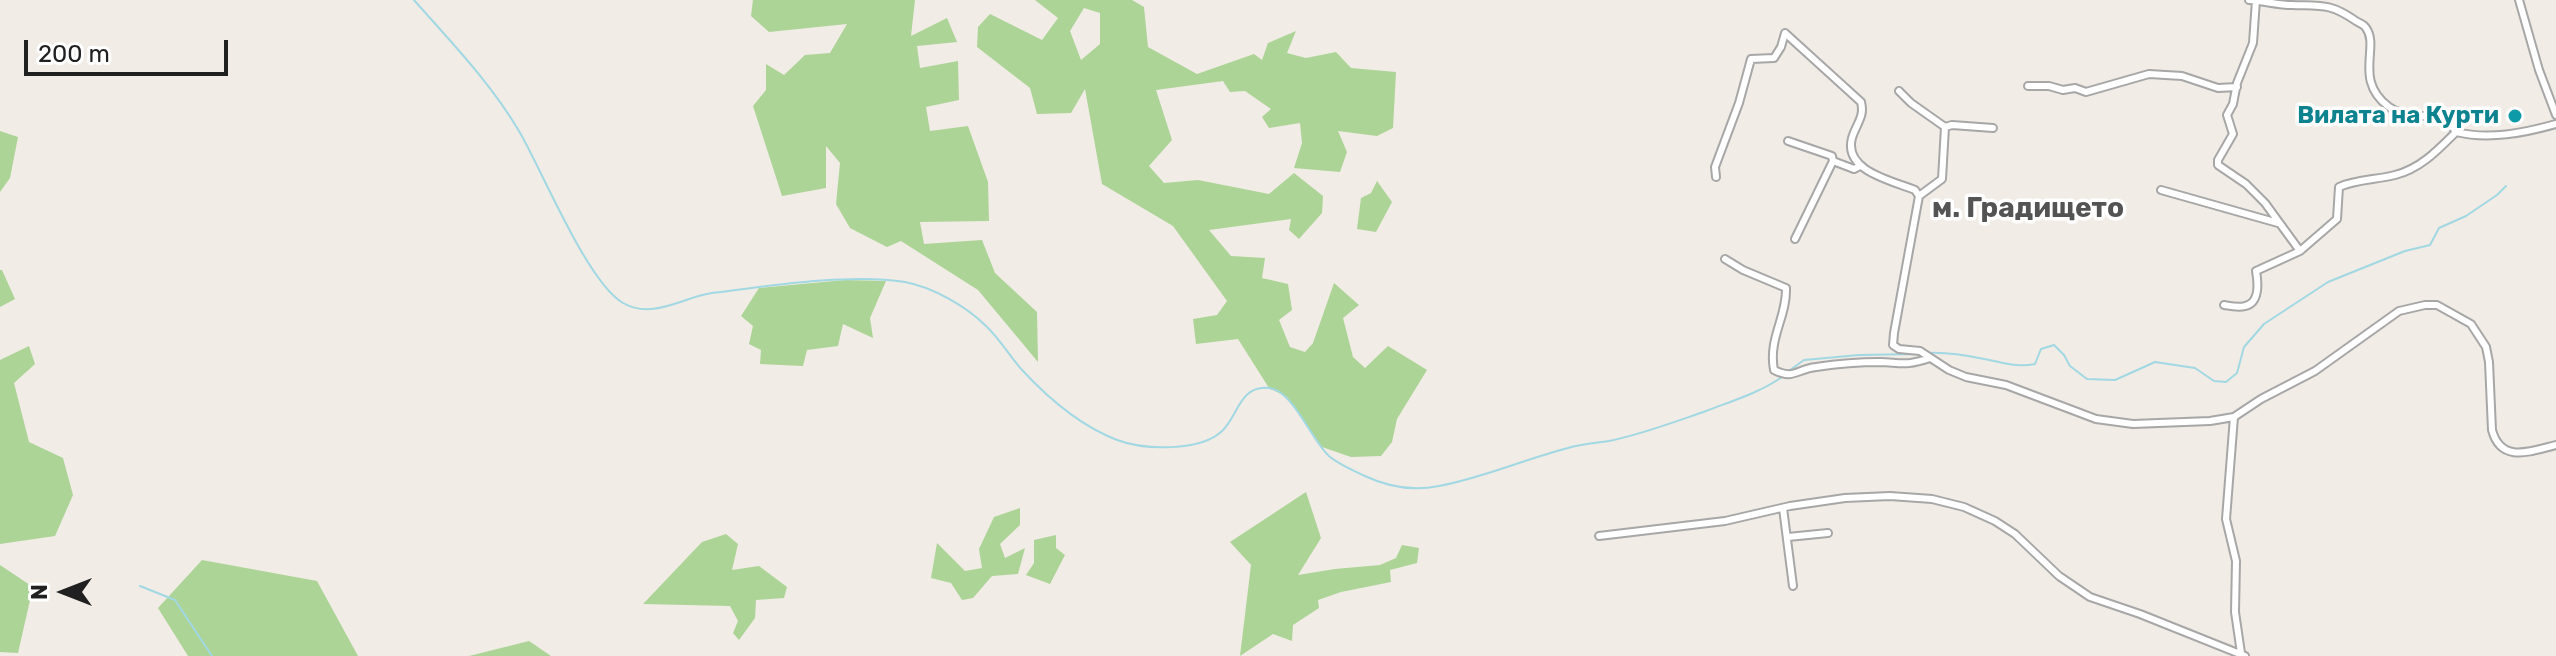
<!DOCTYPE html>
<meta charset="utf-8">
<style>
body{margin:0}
#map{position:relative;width:2556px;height:656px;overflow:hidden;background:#f1ece5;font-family:Rubik,sans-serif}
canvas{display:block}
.north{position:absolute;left:24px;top:552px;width:80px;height:80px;-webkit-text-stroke:6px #fff;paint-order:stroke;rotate:270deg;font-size:22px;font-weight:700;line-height:32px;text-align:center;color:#202020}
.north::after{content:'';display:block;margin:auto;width:28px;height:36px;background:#202020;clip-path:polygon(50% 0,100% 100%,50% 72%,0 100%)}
.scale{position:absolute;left:24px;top:40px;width:204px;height:36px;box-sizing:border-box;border:4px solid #202020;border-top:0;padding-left:10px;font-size:24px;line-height:28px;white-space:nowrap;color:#202020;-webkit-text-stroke:6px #fff;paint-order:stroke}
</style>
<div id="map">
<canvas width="2556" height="656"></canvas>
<div class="north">N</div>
<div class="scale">200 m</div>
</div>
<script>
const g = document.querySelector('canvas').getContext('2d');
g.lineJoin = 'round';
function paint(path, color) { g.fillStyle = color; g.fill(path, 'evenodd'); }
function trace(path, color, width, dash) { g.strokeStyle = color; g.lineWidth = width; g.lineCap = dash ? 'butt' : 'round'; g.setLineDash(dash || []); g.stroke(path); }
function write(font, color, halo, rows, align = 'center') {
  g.font = font + ' Rubik,sans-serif'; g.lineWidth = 7; g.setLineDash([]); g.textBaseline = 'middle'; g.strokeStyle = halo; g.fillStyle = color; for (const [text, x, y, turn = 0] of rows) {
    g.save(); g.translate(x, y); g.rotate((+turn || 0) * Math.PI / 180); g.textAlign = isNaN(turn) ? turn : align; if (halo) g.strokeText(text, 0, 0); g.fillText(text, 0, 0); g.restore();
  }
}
const forest = new Path2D(`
 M 753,0 L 915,0 L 911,36 L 947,18 L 957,42 L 917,46 L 920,68 L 958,61 L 959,100 L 926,107 L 930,131 L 968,126 L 988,182 L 989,221 L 920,222 L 924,244 L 982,240 L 995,273 L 1037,312 L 1038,362 L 978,290 L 901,241 L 887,247 L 850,228 L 836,204 L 840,163 L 826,146 L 826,188 L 782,196 L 753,106 L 766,90 L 766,64 L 784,75 L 805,55 L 830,53 L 847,24 L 769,32 L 751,16 Z
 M 1035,0 L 1132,0 L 1144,7 L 1148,47 L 1197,74 L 1254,54 L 1262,60 L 1268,43 L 1296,31 L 1287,53 L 1306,58 L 1336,52 L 1351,68 L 1396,72 L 1393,128 L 1377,136 L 1338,131 L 1347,152 L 1340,172 L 1294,168 L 1302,143 L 1300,123 L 1269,128 L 1262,117 L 1271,109 L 1245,91 L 1230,92 L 1223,81 L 1156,90 L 1172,140 L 1149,166 L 1164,183 L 1198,180 L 1269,194 L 1294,173 L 1323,196 L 1322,213 L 1299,239 L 1289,230 L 1291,219 L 1209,230 L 1231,256 L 1265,258 L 1262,278 L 1288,284 L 1292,310 L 1279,320 L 1290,347 L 1305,352 L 1313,343 L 1334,283 L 1359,305 L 1343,318 L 1353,357 L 1365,368 L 1388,346 L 1427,370 L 1397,419 L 1392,442 L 1381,456 L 1351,457 L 1322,447 L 1287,397 L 1269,388 L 1238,339 L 1196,344 L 1193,319 L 1217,315 L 1227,301 L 1173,226 L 1102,184 L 1085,89 L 1071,113 L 1037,114 L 1030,88 L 977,47 L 978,27 L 990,14 L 1042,40 L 1058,18 ZM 1084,8 L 1100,13 L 1100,44 L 1081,60 L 1070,31 Z
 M 0,131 L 18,137 L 10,178 L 0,192 Z
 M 1377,181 L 1392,202 L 1376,232 L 1357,229 L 1361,198 L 1371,193 Z
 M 0,270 L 2,270 L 15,299 L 0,307 Z
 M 845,280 L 886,281 L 870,318 L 873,338 L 843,324 L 838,346 L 807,350 L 803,366 L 760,364 L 761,350 L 749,344 L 753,326 L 741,316 L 759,288 Z
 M 29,346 L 35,364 L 14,383 L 29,442 L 63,458 L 73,495 L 55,536 L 0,544 L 0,360 Z
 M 1306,492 L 1321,538 L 1298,575 L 1335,569 L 1380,565 L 1396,558 L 1402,545 L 1419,548 L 1417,563 L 1390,570 L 1391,582 L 1341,592 L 1318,600 L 1319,608 L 1293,625 L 1292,641 L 1273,634 L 1240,656 L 1251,565 L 1230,542 Z
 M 1020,508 L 1020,525 L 1000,544 L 1005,558 L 1025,548 L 1018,574 L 992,576 L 973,598 L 962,600 L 951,583 L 931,578 L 937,543 L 965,571 L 982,568 L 979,549 L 994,517 Z
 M 726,534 L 738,544 L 732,570 L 759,566 L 787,587 L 784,598 L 756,600 L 755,618 L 739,640 L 733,633 L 738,621 L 730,606 L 643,604 L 702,542 Z
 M 1056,535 L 1056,548 L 1065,555 L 1050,584 L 1026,575 L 1034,563 L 1034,540 Z
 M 202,560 L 317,581 L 358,656 L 188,656 L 158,608 Z
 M 0,565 L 33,587 L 18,653 L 0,652 Z
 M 529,641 L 551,656 L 469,656 Z`);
const stream = new Path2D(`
 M 414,0 C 451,42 490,82 519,131 C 542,170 587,282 623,303 C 653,320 683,297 712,293 C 768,286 850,273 905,282 C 932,287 966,306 986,326 C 1000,339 1010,357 1023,371 C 1049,399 1081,426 1117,440 C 1144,450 1200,452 1222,431 C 1238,417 1239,385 1269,388 C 1293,390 1311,440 1329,456 C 1338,464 1354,471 1365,476 C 1388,487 1414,491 1439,486 C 1483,478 1525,459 1568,448 C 1581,444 1596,443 1609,441 C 1643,434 1674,422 1706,411 C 1732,401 1759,393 1782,377
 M 1927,353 C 1946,352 1965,355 1984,359 C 2003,362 2016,368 2035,364 L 2041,349 L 2054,345 L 2064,355 L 2070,366 L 2087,379 L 2115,380 L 2155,362 L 2195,368 L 2214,381 L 2226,382 L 2237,373 L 2244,347 L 2264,324 L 2328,282 L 2405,251 L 2430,245 L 2439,228 L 2466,216 L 2497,195 L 2506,186
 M 1790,370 L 1804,360 L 1859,355 L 1916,354
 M 140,586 L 175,600 L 212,656`);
const street = new Path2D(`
 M 2249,0 C 2264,1 2278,5 2292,5 C 2322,6 2330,3 2356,21 C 2359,23 2364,24 2366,28 C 2380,47 2353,80 2389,107 C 2409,122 2441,108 2456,132 C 2489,140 2524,133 2556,124
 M 2256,0 L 2253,43 L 2237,83 L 2233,104 L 2227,115 L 2233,134 L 2218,160 L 2218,165 L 2246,184 L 2265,203 L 2300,251
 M 2519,0 L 2539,70 L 2556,115
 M 2028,86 L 2049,86 L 2063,90 L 2075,88 L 2086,92 L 2149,74 L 2182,76 L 2218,88 L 2237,87
 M 1899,91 L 1911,103 L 1945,127 L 1942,179 L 1919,196
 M 1945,127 L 1952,125 L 1993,128
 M 1788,141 L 1832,156 L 1833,161 L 1854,169 L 1860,166
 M 1716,177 L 1715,167 L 1739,103 L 1751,59 L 1774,58 L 1781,47 L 1785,33 L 1861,102 C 1865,117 1856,124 1852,138 C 1843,171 1893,181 1915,190 L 1919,196 L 1894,333 L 1893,345 L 1899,349 L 1920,351 L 1949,370 L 1966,377 L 2006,385 L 2096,419 L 2133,424 L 2210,421 L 2234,417 L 2261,399 L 2315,371 L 2399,311 L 2425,305 L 2437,305 L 2471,324 L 2486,347 L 2489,362 L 2492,430 C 2501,464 2531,451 2556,445
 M 2161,190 L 2278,223
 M 1795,239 L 1833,161
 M 1725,259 L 1743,270 L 1786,288 C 1787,317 1768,338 1774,370 C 1794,380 1797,369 1816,367 C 1836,364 1859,362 1880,362 C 1903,363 1906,366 1930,358
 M 2224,305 C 2230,306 2239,308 2245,306 C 2260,303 2258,282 2256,271 L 2300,251 L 2337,219 L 2339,187 C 2357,179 2376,180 2395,175 C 2420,169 2438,150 2456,132
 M 2234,417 L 2226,519 L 2236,561 L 2235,612 L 2241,653
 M 1783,508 L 1793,586
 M 1599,536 L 1725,521 L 1790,506 L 1845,498 L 1890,496 L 1932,499 L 1964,507 L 1995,521 L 2015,534 L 2059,576 L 2090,597 L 2140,614 L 2245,656
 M 1788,537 L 1828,533`);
const markers = [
 [2515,116,8,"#0f9aa8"]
];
const cultureNames = [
 ["Вилата на Курти",2499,116]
];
const quarterNames = [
 ["м. Градището",2028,209]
];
paint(forest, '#acd496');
trace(stream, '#a1d8e3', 2);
trace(street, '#a7a7a7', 10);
trace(street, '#fff', 6);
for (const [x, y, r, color] of markers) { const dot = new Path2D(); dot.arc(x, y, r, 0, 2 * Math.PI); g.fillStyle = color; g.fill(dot); trace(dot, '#fff', 3); }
write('bold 24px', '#0d838f', '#fff', cultureNames, 'right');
write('bold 28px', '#535353', '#fff', quarterNames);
</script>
